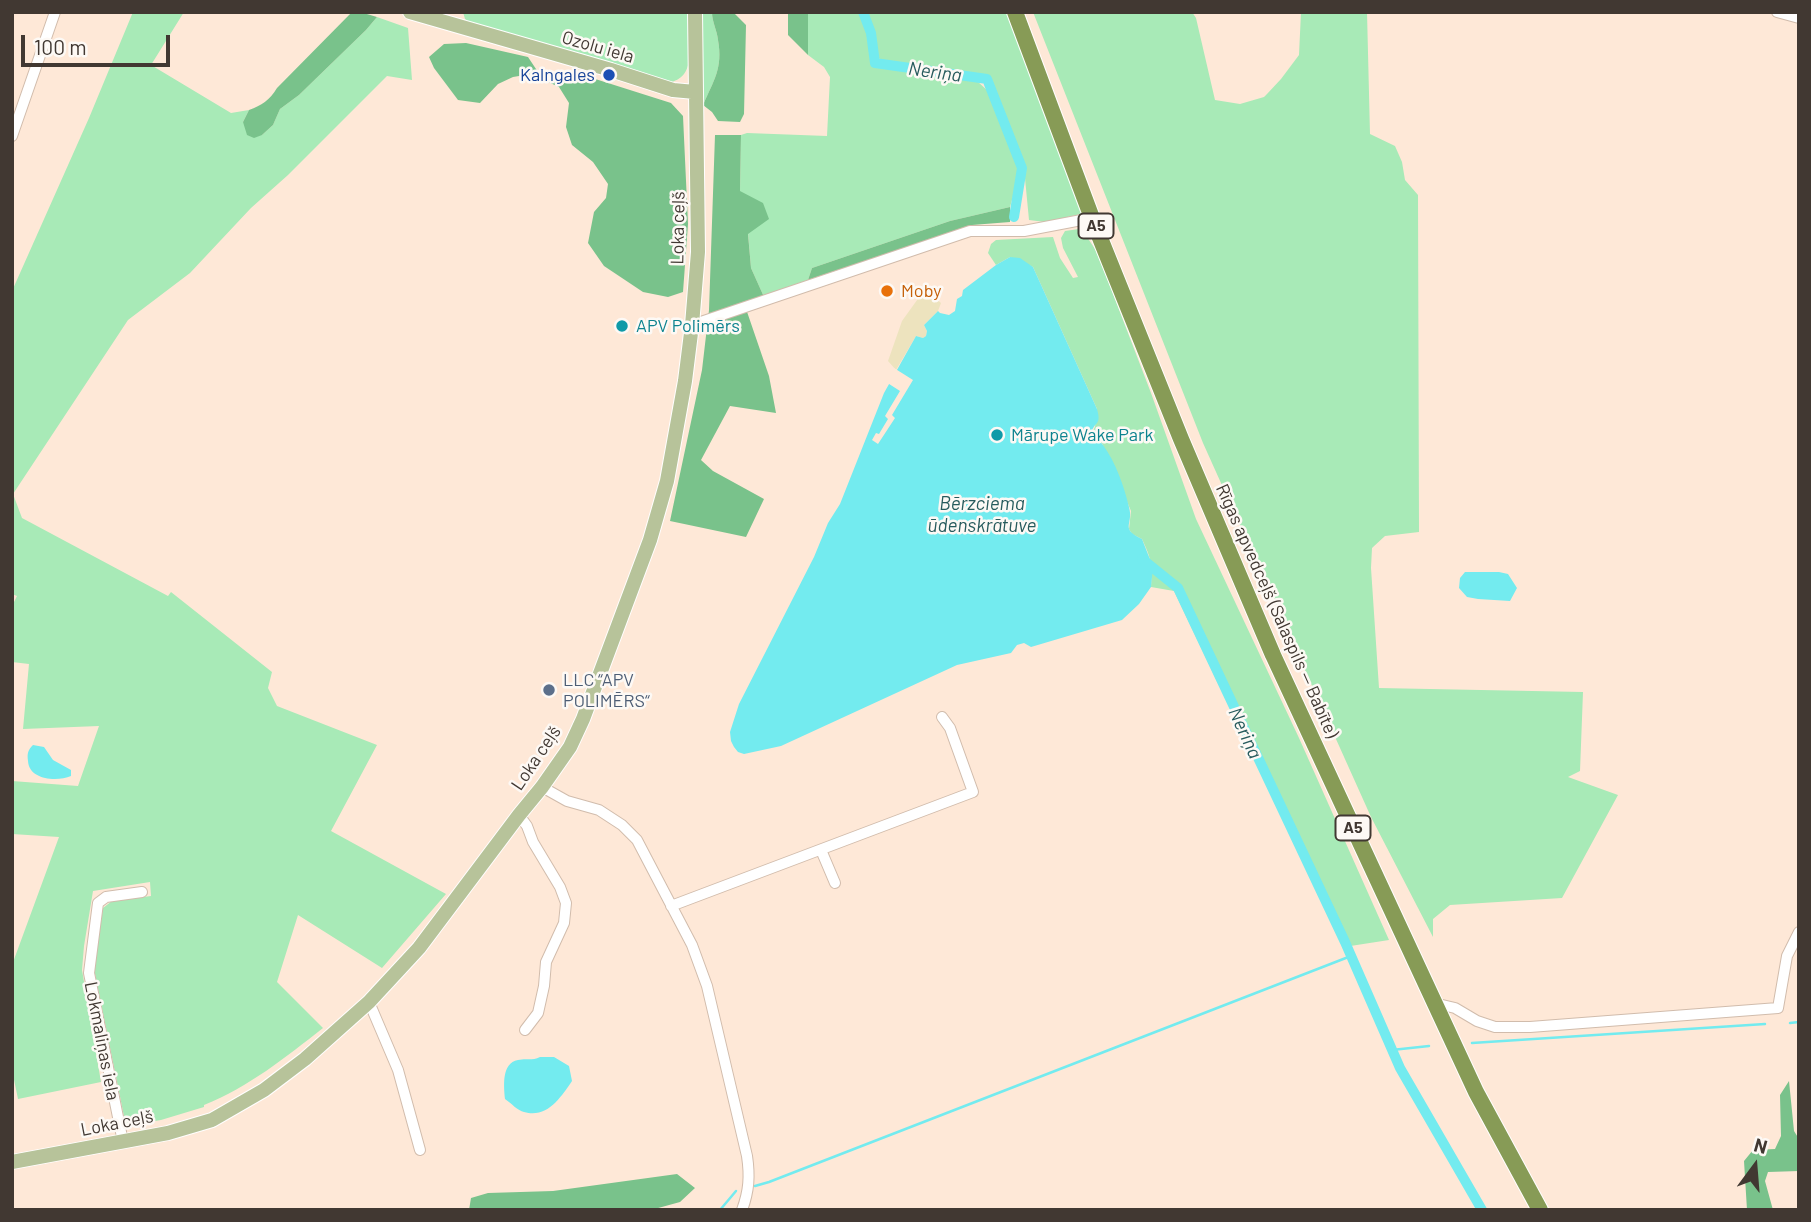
<!DOCTYPE html>
<meta charset="utf-8">
<style>
body{margin:0}
#map{position:relative;width:1811px;height:1222px;overflow:hidden;background:#fee8d7;font-family:Barlow,sans-serif}
canvas{display:block}
.frame{position:absolute;inset:0;border:14px solid #413832;pointer-events:none}
.north{position:absolute;left:1720px;top:1131px;width:70px;height:70px;-webkit-text-stroke:5px #fdf9f5;paint-order:stroke;rotate:16deg;font-size:19px;font-weight:700;line-height:28px;text-align:center;color:#413832}
.north::after{content:'';display:block;margin:auto;width:24px;height:32px;background:#413832;clip-path:polygon(50% 0,100% 100%,50% 72%,0 100%)}
.scale{position:absolute;left:21px;top:35px;width:149px;height:32px;box-sizing:border-box;border:4px solid #413832;border-top:0;padding-left:9px;font-size:21px;line-height:24px;white-space:nowrap;color:#413832;-webkit-text-stroke:5px #fdf9f5;paint-order:stroke}
</style>
<div id="map">
<canvas width="1811" height="1222"></canvas>
<div class="frame"></div>
<div class="north">N</div>
<div class="scale">100 m</div>
</div>
<script>
const g = document.querySelector('canvas').getContext('2d');
g.lineJoin = 'round';
function paint(path, color) { g.fillStyle = color; g.fill(path, 'evenodd'); }
function trace(path, color, width, dash) { g.strokeStyle = color; g.lineWidth = width; g.lineCap = dash ? 'butt' : 'round'; g.setLineDash(dash || []); g.stroke(path); }
function write(font, color, halo, rows, align = 'center') {
  g.font = font + ' Barlow,sans-serif'; g.lineWidth = 5; g.setLineDash([]); g.textBaseline = 'middle'; g.strokeStyle = halo; g.fillStyle = color; for (const [text, x, y, turn = 0] of rows) {
    g.save(); g.translate(x, y); g.rotate((+turn || 0) * Math.PI / 180); g.textAlign = isNaN(turn) ? turn : align; if (halo) g.strokeText(text, 0, 0); g.fillText(text, 0, 0); g.restore();
  }
}
const green = new Path2D(`
 M 133,12 L 184,12 L 151,65 L 231,113 L 249,110 L 243,122 L 262,135 L 273,125 L 280,109 L 299,95 L 366,30 L 377,17 L 408,28 L 412,80 L 387,76 L 288,175 L 251,208 L 190,273 L 128,320 L 13,494 L 22,518 L 168,596 L 171,592 L 272,672 L 268,688 L 277,706 L 377,745 L 331,831 L 446,894 L 382,968 L 298,915 L 277,982 L 323,1028 C 286,1057 249,1087 204,1105 L 204,1107 L 161,1120 L 126,1126 L 94,969 L 103,908 L 112,901 L 151,896 L 150,882 L 93,891 L 84,946 L 82,970 L 101,1082 L 18,1099 L 12,1070 L 12,965 L 59,837 L 12,834 L 12,781 L 78,786 L 99,726 L 23,729 L 29,664 L 12,662 L 12,606 L 17,596 L 12,594 L 12,291 L 89,118 Z
 M 463,12 L 688,12 C 689,28 694,62 684,74 C 680,79 675,81 669,83 L 471,24 L 465,19 Z
 M 702,12 L 712,12 C 712,22 717,30 718,40 C 723,68 714,80 703,105 Z
 M 808,12 L 861,12 L 870,32 L 874,63 L 876,65 L 977,81 L 989,92 L 1020,171 L 1010,207 L 950,221 L 812,268 L 808,280 L 764,297 L 751,268 L 748,233 L 740,191 L 741,135 L 747,133 L 827,136 L 830,77 L 824,67 L 808,55 Z
 M 865,12 L 1006,12 L 1084,207 L 1081,214 L 1045,222 L 1029,220 L 1024,168 L 989,78 L 885,62 L 878,58 L 873,33 Z
 M 1033,12 L 1192,12 L 1196,18 L 1215,100 L 1240,104 L 1264,97 L 1267,94 L 1281,79 L 1299,55 L 1301,12 L 1367,12 L 1370,134 L 1395,146 L 1402,162 L 1405,180 L 1418,195 L 1419,532 L 1385,536 L 1372,548 L 1371,568 L 1379,688 L 1583,692 L 1580,771 L 1568,777 L 1618,795 L 1562,898 L 1450,905 L 1433,919 L 1433,937 L 1371,817 L 1203,443 Z
 M 1079,229 L 1085,234 L 1095,249 L 1110,286 L 1151,393 L 1196,519 L 1299,738 L 1389,940 L 1344,947 L 1174,591 L 1151,587 C 1153,566 1151,558 1142,539 L 1132,534 L 1129,529 L 1131,511 L 1102,443 L 1093,437 L 1091,434 L 1095,427 L 1097,409 L 1033,267 L 1010,257 L 996,265 L 988,253 L 991,244 L 996,240 L 1053,237 L 1060,258 L 1073,278 L 1078,277 L 1063,248 L 1061,238 L 1065,231 Z`);
const forest = new Path2D(`
 M 352,12 L 360,12 L 377,17 L 366,30 L 299,95 L 280,109 L 273,125 L 262,135 L 254,138 L 247,135 L 243,122 L 249,110 C 262,105 269,101 277,88 Z
 M 712,12 L 733,12 L 746,25 L 744,114 L 740,122 L 718,121 L 712,112 L 703,105 C 714,80 723,68 718,40 C 717,30 712,22 712,12 Z
 M 788,12 L 808,12 L 808,55 L 788,35 Z
 M 466,43 L 528,57 L 538,72 L 555,77 L 570,71 L 671,103 L 683,116 L 688,224 L 683,292 L 668,297 L 643,292 L 604,266 L 588,243 L 594,212 L 606,198 L 608,184 L 593,162 L 572,145 L 566,127 L 569,103 L 559,87 L 531,74 L 513,77 L 498,84 L 480,103 L 458,100 L 434,68 L 429,57 L 444,44 Z
 M 715,135 L 741,135 L 740,191 L 763,203 L 769,219 L 748,234 L 751,268 L 764,297 L 744,303 L 769,376 L 776,413 L 730,406 L 701,460 L 713,471 L 764,499 L 746,537 L 670,521 L 702,370 L 709,310 Z
 M 1010,207 L 1010,222 L 972,225 L 808,280 L 812,268 L 950,221 Z
 M 1789,1081 L 1794,1131 L 1799,1139 L 1799,1171 L 1768,1172 L 1765,1181 L 1773,1210 L 1747,1210 L 1744,1161 L 1753,1150 L 1775,1149 L 1781,1136 L 1780,1095 Z
 M 677,1174 L 695,1188 L 680,1202 L 651,1210 L 469,1210 L 471,1198 L 488,1193 L 553,1191 Z`);
const sand = new Path2D(`
 M 925,289 L 941,303 L 938,311 L 924,325 L 927,331 L 926,336 L 923,338 L 916,336 L 896,370 L 888,361 L 902,321 Z`);
const water = new Path2D(`
 M 1010,257 L 1020,258 L 1033,267 L 1097,409 C 1102,426 1094,421 1091,434 C 1095,439 1100,441 1103,445 C 1116,463 1124,486 1129,507 C 1134,525 1119,528 1142,539 L 1153,567 L 1151,587 L 1139,604 L 1122,620 L 1031,647 L 1024,643 L 1017,645 L 1011,653 L 957,665 L 781,746 L 744,754 L 738,752 L 734,747 L 731,741 L 730,732 L 739,704 L 814,557 L 828,523 L 840,504 L 884,393 L 916,336 L 923,338 L 926,336 L 927,331 L 924,325 L 938,311 L 940,313 L 949,315 L 955,311 L 957,299 L 962,296 L 963,290 L 996,265 Z
 M 1465,572 L 1499,572 L 1508,574 L 1517,588 L 1510,601 L 1478,599 L 1467,597 L 1459,588 L 1460,578 Z
 M 33,745 L 44,747 L 53,760 L 71,770 L 71,776 C 57,782 29,780 28,761 C 27,753 28,750 33,745 Z
 M 540,1057 L 554,1057 L 569,1066 L 572,1081 C 561,1097 547,1119 524,1112 C 518,1111 511,1103 505,1099 C 504,1087 501,1063 518,1060 C 526,1058 532,1061 540,1057 Z`);
const pier = new Path2D(`
 M 894,368 L 913,380 L 892,415 L 895,418 L 878,444 L 872,440 L 876,433 L 879,434 L 888,419 L 885,416 L 900,391 L 886,382 Z`);
const stream = new Path2D(`
 M 1790,1023 L 1799,1022
 M 1472,1043 L 1765,1024
 M 1392,1050 L 1429,1046
 M 755,1186 L 769,1182 L 1351,956
 M 720,1210 L 736,1191`);
const canal = new Path2D(`
 M 863,12 L 871,33 L 875,63 L 987,79 L 1022,168 L 1014,217
 M 1142,559 L 1178,588 L 1345,942 L 1400,1068 L 1482,1210`);
const minor = new Path2D(`
 M 1777,12 L 1799,18
 M 12,136 L 55,12
 M 692,325 L 970,231 L 1024,231 L 1092,218
 M 542,787 L 567,801 L 599,810 L 622,825 L 637,840 L 692,945 L 707,986 L 747,1156 C 750,1176 749,1191 742,1210
 M 519,815 L 527,826 L 533,842 L 560,887 L 566,903 L 564,923 L 546,962 L 544,986 L 538,1013 L 525,1030
 M 821,850 L 835,883
 M 671,906 L 973,792 L 950,728 L 942,717
 M 369,1002 L 398,1070 L 420,1150
 M 1434,1003 L 1455,1008 L 1477,1021 L 1495,1027 L 1530,1027 L 1778,1008 L 1787,956 L 1799,932
 M 123,1142 L 89,973 L 98,903 L 106,897 L 142,892`);
const major = new Path2D(`
 M 410,12 L 611,70 L 673,90 L 695,92
 M 12,1162 L 168,1133 L 212,1120 L 264,1090 L 305,1059 L 369,1002 L 419,948 L 519,815 L 542,787 L 570,747 L 583,719 L 650,540 L 667,481 L 685,381 L 692,325 L 698,252 L 695,12`);
const highway = new Path2D(`
 M 1015,12 L 1092,218 L 1181,439 L 1273,655 L 1476,1092 L 1540,1210`);
const markers = [
 [609,75,7,"#1a4fb4"],
 [887,291,7,"#e8710a"],
 [622,326,7,"#0f9aa8"],
 [997,435,7,"#0f9aa8"],
 [549,690,7,"#5c6f8a"]
];
const shields = [
 [1096,226,35],
 [1353,828,35]
];
const shieldNames = [
 ["A5",1096,226],
 ["A5",1353,828]
];
const streetNames = [
 ["Ozolu iela",598,47,16],
 ["Loka ceļš",678,228,-89],
 ["Rīgas apvedceļš (Salaspils — Babīte)",1277,611,66],
 ["Loka ceļš",536,758,-56],
 ["Lokmaliņas iela",102,1041,79],
 ["Loka ceļš",117,1123,-11]
];
const transitNames = [
 ["Kalngales",595,75]
];
const foodNames = [
 ["Moby",901,291]
];
const cultureNames = [
 ["APV Polimērs",636,326],
 ["Mārupe Wake Park",1011,435]
];
const serviceNames = [
 ["LLC “APV",563,680],
 ["POLIMĒRS“",563,701]
];
const waterNames = [
 ["Neriņa",935,72,8],
 ["Bērzciema",982,504],
 ["ūdenskrātuve",982,526],
 ["Neriņa",1245,733,65]
];
paint(green, '#a8eab7');
paint(forest, '#79c28b');
paint(sand, '#ede3be');
paint(water, '#73ebef');
paint(pier, '#fee8d7');
trace(stream, '#73ebef', 2.5);
trace(canal, '#73ebef', 10);
trace(minor, '#d1bcac', 12);
trace(major, '#fff', 16);
trace(highway, '#fff', 18);
trace(minor, '#fff', 10);
trace(major, '#b7c39a', 14);
trace(highway, '#879b56', 16);
for (const [x, y, r, color] of markers) { const dot = new Path2D(); dot.arc(x, y, r, 0, 2 * Math.PI); g.fillStyle = color; g.fill(dot); trace(dot, '#fdf9f5', 2.5); }
for (const [x, y, w] of shields) { const box = new Path2D(); box.roundRect(x - w / 2, y - 12.5, w, 25, 5); g.fillStyle = '#fdf9f5'; g.fill(box); trace(box, '#413832', 2); }
write('bold 16px', '#413832', null, shieldNames);
write('18px', '#413832', '#fdf9f5', streetNames);
write('18px', '#164399', '#fdf9f5', transitNames, 'right');
write('18px', '#c56008', '#fdf9f5', foodNames, 'left');
write('18px', '#0d838f', '#fdf9f5', cultureNames, 'left');
write('18px', '#4e5e75', '#fdf9f5', serviceNames, 'left');
write('italic 19px', '#275b5d', '#fdf9f5', waterNames);
</script>
